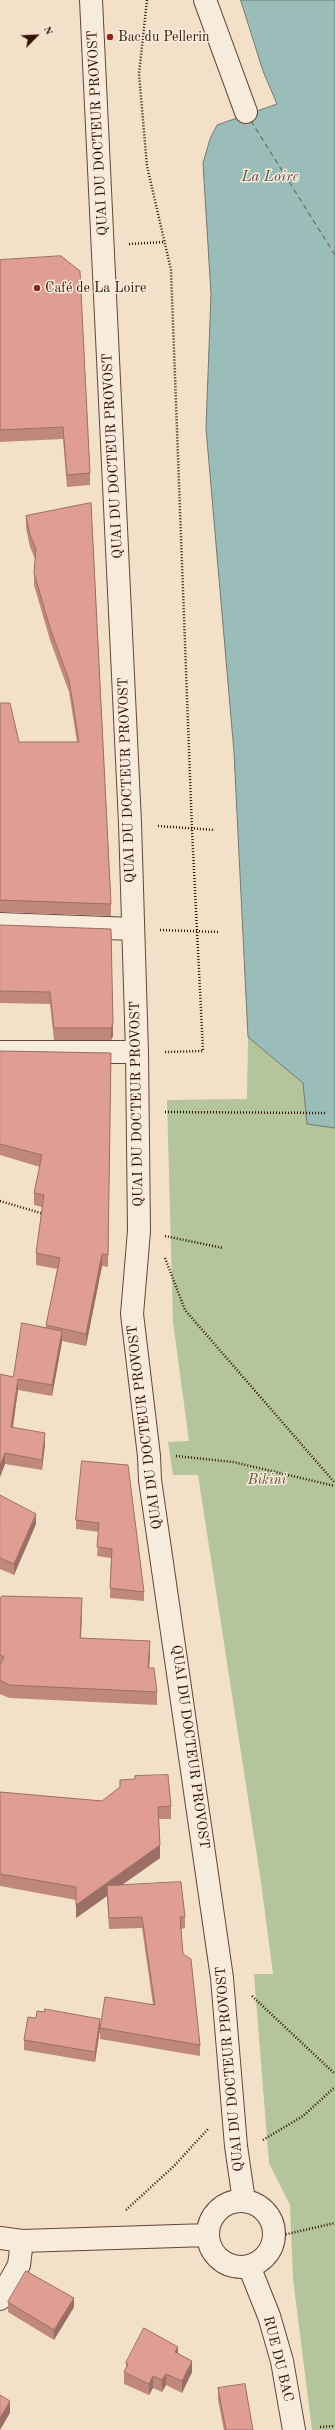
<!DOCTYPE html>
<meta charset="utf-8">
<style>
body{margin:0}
#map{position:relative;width:335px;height:2430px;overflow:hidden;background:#f2e1c8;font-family:"Old Standard TT",serif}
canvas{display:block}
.north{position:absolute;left:16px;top:16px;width:40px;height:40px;-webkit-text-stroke:3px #f7ecdb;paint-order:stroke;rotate:66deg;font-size:11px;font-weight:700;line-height:16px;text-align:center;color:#341205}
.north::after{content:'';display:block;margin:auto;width:14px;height:18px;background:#341205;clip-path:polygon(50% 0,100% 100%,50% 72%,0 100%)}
</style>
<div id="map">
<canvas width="335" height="2430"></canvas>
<div class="north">N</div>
</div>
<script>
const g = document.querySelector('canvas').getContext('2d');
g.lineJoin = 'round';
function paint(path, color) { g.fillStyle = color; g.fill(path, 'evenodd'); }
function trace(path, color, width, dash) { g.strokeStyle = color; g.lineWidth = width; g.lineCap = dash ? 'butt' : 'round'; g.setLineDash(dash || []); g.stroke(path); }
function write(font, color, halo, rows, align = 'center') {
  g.font = font + ' "Old Standard TT",serif'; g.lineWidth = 3; g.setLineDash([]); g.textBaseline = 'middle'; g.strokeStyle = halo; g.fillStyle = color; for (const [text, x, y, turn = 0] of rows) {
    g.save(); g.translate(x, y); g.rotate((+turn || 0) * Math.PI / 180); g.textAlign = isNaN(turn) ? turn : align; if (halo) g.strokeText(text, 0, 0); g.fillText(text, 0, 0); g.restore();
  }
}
const green = new Path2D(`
 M 248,1037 L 303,1083 L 307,1124 L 335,1128 L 335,2430 L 312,2430 L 293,2279 L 290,2205 L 269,2163 L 254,1974 L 273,1974 L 261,1882 L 198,1475 L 173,1475 L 168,1442 L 189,1441 L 173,1322 L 167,1100 L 247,1099 Z`);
const water = new Path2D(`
 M 241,0 L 335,0 L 335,1128 L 307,1124 L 303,1083 L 248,1037 L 234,752 L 206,428 L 211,294 L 203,163 L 210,139 L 217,125 L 277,104 L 263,71 Z`);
const ferry = new Path2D(`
 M 251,121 L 335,255`);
const path = new Path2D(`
 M 147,0 L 139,74 L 147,166 L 171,270 L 192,830 L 203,1051 L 165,1052
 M 129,244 L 164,242
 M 158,826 L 215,830
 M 160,930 L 219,932
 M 165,1112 L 325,1113
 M 0,1201 L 44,1214
 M 165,1236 L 223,1248
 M 165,1258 L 185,1310 L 335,1483
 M 176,1456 L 233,1462 L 335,1486
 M 252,1996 L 335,2074
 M 263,2140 L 303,2116 L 335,2087
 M 126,2210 L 174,2166 L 208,2129
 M 274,2237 L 335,2223
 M 320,2427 L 335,2426`);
const minor = new Path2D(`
 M 91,0 L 130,823 L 137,1052 L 139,1231 L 132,1314 L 149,1456 L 150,1480 L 222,1978 L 236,2146 L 244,2201
 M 205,0 L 246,112
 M 0,924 L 133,929
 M 0,1052 L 137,1052
 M208 2234a33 33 0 1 1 66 0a33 33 0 1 1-66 0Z
 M 0,2238 L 22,2241 L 208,2235
 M 249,2266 L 269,2316 L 282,2361 L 294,2430
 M 0,2299 L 19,2265 L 22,2241`);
const wall = new Path2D(`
 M 0,260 L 90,473 L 90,485 L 67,487 L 63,439 L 0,442 Z
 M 91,503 L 111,904 L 111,916 L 0,912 L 0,703 L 19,742 L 77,742 L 69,692 L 50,640 L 34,585 L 34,573 L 35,559 L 30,547 L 26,528 L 26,516 Z
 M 0,925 L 111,929 L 113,1036 L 111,1040 L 54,1040 L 50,1004 L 0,1003 Z
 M 0,1051 L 111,1053 L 108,1267 L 102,1266 L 86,1346 L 62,1341 L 52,1396 L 18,1390 L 13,1428 L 45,1444 L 42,1470 L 5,1464 L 0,1477 L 13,1377 L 46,1327 L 57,1269 L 36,1265 L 36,1253 L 42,1207 L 34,1205 L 34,1193 L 40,1167 L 0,1155 Z
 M 82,1461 L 144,1592 L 144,1601 L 110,1598 L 111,1558 L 97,1556 L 99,1532 L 76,1529 L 76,1520 Z
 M 0,1495 L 36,1524 L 14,1575 L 0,1569 Z
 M 0,1600 L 82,1611 L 81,1638 L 150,1655 L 149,1668 L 157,1692 L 157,1705 L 9,1698 L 0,1694 Z
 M 0,1792 L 102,1801 L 171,1806 L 171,1819 L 159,1819 L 160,1858 L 121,1886 L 185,1917 L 185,1928 L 181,1929 L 183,1954 L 200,2045 L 200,2056 L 100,2039 L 100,2028 L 153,2005 L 142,1928 L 109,1929 L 107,1896 L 76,1918 L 76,1900 L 0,1886 Z
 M 36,2018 L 100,2029 L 95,2062 L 24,2050 L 24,2040 Z
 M 8,2302 L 74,2307 L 54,2340 L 8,2312 Z
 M 178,2354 L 192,2372 L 182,2393 L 166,2385 L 162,2392 L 153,2388 L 149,2395 L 124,2384 L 124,2372 L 126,2369 L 126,2363 Z
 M 218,2388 L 253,2430 L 224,2430 L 218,2400 Z`);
const shadedWall = new Path2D(`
 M 113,1024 L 113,1036 L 111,1040 L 111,1028 Z
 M 102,1254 L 102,1266 L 86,1346 L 86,1334 Z
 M 62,1331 L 62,1342 L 52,1396 L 52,1385 Z
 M 18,1379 L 18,1390 L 11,1438 L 11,1427 Z
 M 45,1433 L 45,1444 L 42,1470 L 42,1460 Z
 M 5,1453 L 5,1464 L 0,1477 L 0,1466 Z
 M 36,1514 L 36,1524 L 14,1575 L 14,1564 Z
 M 82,1598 L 82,1611 L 80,1652 L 80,1638 Z
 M 150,1641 L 150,1655 L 148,1681 L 148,1668 Z
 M 160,1845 L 160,1858 L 107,1895 L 107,1886 L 107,1896 L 76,1918 L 76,1905 Z
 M 100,2019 L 100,2029 L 95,2062 L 95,2052 Z
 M 74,2298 L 74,2307 L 54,2340 L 54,2330 Z
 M 178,2347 L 178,2358 L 175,2352 Z
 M 192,2361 L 192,2372 L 182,2393 L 182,2381 Z
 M 166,2374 L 166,2385 L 162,2392 L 162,2380 Z
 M 153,2376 L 153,2388 L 149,2395 L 149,2384 Z
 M 10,2401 L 10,2413 L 0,2430 L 0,2418 Z`);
const building = new Path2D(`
 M 61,256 L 80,271 L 90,473 L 67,475 L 63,427 L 0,430 L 0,260 Z
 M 91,503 L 111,904 L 0,900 L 0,703 L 10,703 L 19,742 L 79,742 L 69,680 L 50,628 L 34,573 L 36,549 L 30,535 L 26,516 Z
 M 0,925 L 111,929 L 113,1024 L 111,1028 L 54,1028 L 50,992 L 0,991 Z
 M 0,1051 L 111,1053 L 108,1255 L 102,1254 L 86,1334 L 46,1325 L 60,1258 L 36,1253 L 44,1195 L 34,1193 L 42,1155 L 0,1144 Z
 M 22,1323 L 62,1331 L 52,1385 L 18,1379 L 11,1427 L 45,1433 L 42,1460 L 5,1453 L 0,1466 L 0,1374 L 13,1377 Z
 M 82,1461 L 128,1465 L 144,1592 L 110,1588 L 112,1549 L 97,1547 L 99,1523 L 76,1520 Z
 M 0,1495 L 36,1514 L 14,1564 L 0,1558 Z
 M 2,1596 L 82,1598 L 80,1638 L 150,1641 L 148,1668 L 154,1668 L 157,1692 L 9,1685 L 0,1680 L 0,1665 L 4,1657 L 0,1655 L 0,1600 Z
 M 168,1775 L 171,1806 L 158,1807 L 160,1845 L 76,1905 L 76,1887 L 0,1874 L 0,1792 L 102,1801 L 120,1787 L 120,1780 L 135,1779 L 135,1776 Z
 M 181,1882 L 185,1917 L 180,1917 L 183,1954 L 191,1959 L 200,2045 L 100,2028 L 105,1997 L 155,2005 L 142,1917 L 109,1918 L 107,1886 Z
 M 45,2009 L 100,2019 L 95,2052 L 24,2040 L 28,2017 L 36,2018 L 37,2011 L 44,2012 Z
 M 26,2271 L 74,2298 L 54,2330 L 8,2302 Z
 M 144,2328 L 178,2347 L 175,2352 L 192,2361 L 182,2381 L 166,2374 L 162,2380 L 153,2376 L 149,2384 L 124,2372 L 128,2364 L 126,2363 Z
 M 245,2384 L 253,2430 L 226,2430 L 218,2388 Z
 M 0,2395 L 10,2401 L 0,2418 Z`);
const markers = [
 [110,37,4,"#8f2418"],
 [37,288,4,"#8f2418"]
];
const poiNames = [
 ["Bac du Pellerin",118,37],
 ["Café de La Loire",45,288]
];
const streetNames = [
 ["QUAI DU DOCTEUR PROVOST",98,133,-93],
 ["QUAI DU DOCTEUR PROVOST",113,456,-93],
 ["QUAI DU DOCTEUR PROVOST",127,780,-92],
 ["QUAI DU DOCTEUR PROVOST",137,1104,-91],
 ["QUAI DU DOCTEUR PROVOST",145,1427,-97],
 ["QUAI DU DOCTEUR PROVOST",190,1747,82],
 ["QUAI DU DOCTEUR PROVOST",230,2069,-95],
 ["RUE DU BAC",278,2359,76]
];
const parkNames = [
 ["Bikini",267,1480]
];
const waterNames = [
 ["La Loire",270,177]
];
paint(green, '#b4c49b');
paint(water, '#9bbdb9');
trace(water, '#727971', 1);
trace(ferry, '#584e44', 1, [5, 4]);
trace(minor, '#644636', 24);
trace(path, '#341205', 2.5, [1, 2]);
trace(minor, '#f7ecdb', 22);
paint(wall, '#c0887d');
paint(shadedWall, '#9c6f66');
paint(building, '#df9e91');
trace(building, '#9c6f66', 1);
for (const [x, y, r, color] of markers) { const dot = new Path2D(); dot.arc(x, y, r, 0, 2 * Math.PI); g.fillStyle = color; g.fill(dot); trace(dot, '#f7ecdb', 1.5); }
write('14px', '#341205', '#f7ecdb', poiNames, 'left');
write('14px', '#341205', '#f7ecdb', streetNames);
write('italic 14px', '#61503a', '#f7ecdb', parkNames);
write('italic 15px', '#584e44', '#f7ecdb', waterNames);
</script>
